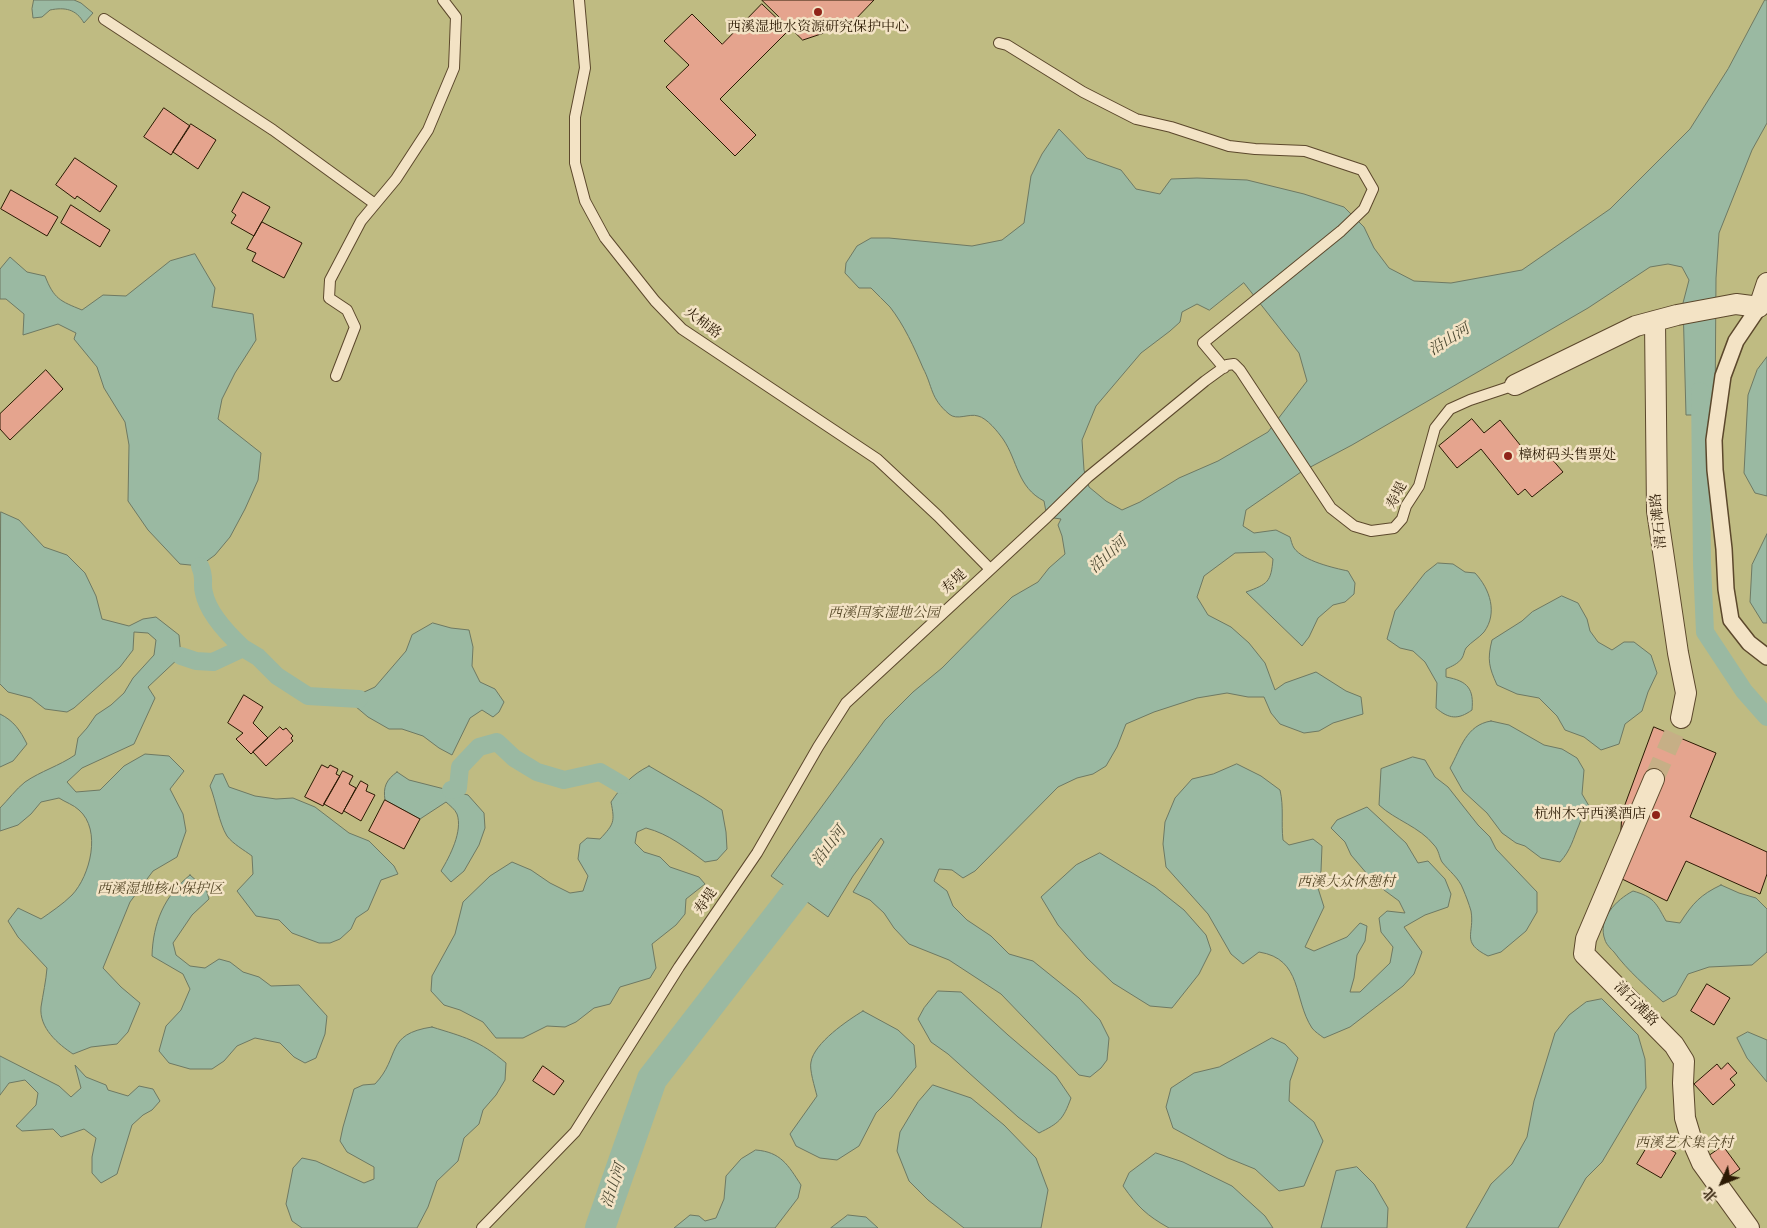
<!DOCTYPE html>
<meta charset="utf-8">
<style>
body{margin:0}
#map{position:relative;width:1767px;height:1228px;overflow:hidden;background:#edd4a6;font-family:Vollkorn,"Noto Serif SC",serif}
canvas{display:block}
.north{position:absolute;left:1697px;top:1158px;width:50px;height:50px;-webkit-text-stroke:4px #f3e3c5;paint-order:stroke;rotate:226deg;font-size:14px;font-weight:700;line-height:20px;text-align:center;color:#2c1a04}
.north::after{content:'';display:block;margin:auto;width:18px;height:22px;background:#2c1a04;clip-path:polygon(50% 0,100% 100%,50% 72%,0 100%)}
</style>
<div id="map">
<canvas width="1767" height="1228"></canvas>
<div class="north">北</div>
</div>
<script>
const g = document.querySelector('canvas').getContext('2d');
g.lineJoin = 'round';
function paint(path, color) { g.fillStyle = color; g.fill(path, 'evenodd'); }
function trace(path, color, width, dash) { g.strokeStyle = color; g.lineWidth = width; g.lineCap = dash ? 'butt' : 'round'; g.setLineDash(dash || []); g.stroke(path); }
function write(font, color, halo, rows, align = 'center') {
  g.font = font + ' Vollkorn,"Noto Serif SC",serif'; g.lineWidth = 5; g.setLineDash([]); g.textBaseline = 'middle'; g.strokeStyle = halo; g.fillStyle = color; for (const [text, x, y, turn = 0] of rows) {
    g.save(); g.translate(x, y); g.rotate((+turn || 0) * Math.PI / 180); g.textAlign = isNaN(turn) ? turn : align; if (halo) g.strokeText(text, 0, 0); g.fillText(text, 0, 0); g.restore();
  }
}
const green = new Path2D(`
 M 0,0 L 1767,0 L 1767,1228 L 0,1228 Z`);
const water = new Path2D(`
 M 34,0 L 74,0 L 81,3 L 93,13 L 84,23 C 76,9 65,7 50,10 L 42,17 L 33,18 L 32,9 Z
 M 1765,0 L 1767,0 L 1767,123 L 1752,150 L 1719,233 L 1716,278 L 1715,415 L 1686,415 L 1683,303 L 1689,280 L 1682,267 L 1668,264 L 1650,267 L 1588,308 L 1352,445 L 1301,472 L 1246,510 L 1243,526 L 1254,533 L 1276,530 L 1290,537 C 1291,540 1292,545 1294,548 C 1303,561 1334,568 1348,571 L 1355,583 L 1354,594 L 1345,602 L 1333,605 L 1318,618 L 1309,637 L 1302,646 L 1246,592 C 1268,584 1271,582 1273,559 L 1265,552 L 1235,553 L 1204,576 L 1197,597 L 1208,615 L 1231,627 L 1249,643 L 1265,663 L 1275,690 L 1285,683 L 1316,672 L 1346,691 L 1361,697 L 1363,714 L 1333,723 L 1319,731 L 1304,733 L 1280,724 L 1271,713 L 1264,697 L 1248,697 L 1227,693 L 1197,698 L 1154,712 L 1126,724 L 1117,747 L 1106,766 L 1093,774 L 1077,778 L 1058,787 L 975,871 L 963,878 L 952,870 L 939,869 L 934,881 L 947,891 L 953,906 L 967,920 L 991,936 L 1009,954 L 1033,961 L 1079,998 L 1100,1020 L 1109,1038 L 1107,1060 L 1101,1068 L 1090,1077 L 1079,1075 L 1001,994 L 949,960 L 909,944 L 894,928 L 884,913 L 870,900 L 853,892 L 884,842 L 881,838 L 853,876 L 828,917 L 771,876 L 885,720 L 913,692 L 942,668 L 1012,597 L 1038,582 L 1049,568 L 1065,554 L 1062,536 L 1058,525 L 1061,519 L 1047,517 L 1044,501 C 1017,487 1018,461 1003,439 C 998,432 987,418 978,416 C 969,413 957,421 949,414 C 930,398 933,387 923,368 C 914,347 904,325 890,307 C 884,301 877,294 871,288 L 859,288 L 845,273 L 846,263 L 857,246 L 871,238 L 889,238 L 972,246 L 1002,240 L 1024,223 L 1031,176 L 1042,154 L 1059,129 L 1087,158 L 1121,170 L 1136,189 L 1160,194 L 1171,179 L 1197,178 L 1247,180 L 1304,194 L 1344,207 L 1364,227 L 1374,248 L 1389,268 L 1414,281 L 1451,283 L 1522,270 L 1610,209 L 1690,129 L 1728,69 ZM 1244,283 L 1299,353 L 1307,381 L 1268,432 L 1218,461 L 1179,478 L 1140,502 L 1122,510 L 1106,501 L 1089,487 L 1084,470 L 1082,440 L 1096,406 L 1141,353 L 1170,331 L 1180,322 L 1182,312 L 1197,304 L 1209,310 Z
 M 195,254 L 215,288 L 212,307 L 253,314 L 256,340 L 235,373 L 222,399 L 218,419 L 261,453 L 258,480 L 245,509 L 230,537 L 215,555 L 200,566 L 180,564 L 148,530 L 128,501 L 129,445 L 125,422 L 104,388 L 97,367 L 74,339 L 76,333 L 58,324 L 23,335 L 24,314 L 6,299 L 0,299 L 0,269 L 10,257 L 27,272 L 45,276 C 54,299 60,301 82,310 L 103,295 L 126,296 L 170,261 Z
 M 1767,357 L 1767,496 L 1755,493 L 1744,473 L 1748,395 L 1757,370 Z
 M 1,512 L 19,520 L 44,547 L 67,555 L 85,573 L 96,596 L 102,619 L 129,626 L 143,619 L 156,617 L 179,635 L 181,656 L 148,687 L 155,698 L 134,744 L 82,768 L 67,782 L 76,792 L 100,790 L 124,766 L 145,754 L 169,756 L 184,771 L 170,789 L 183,814 L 186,831 L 177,857 L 153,871 L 130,902 L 103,968 L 121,987 L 140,1003 L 128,1032 L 117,1044 L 91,1047 L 73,1054 C 58,1044 39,1028 41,1007 C 43,994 46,981 47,968 L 18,937 L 8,921 L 18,908 L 41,919 C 51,912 63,904 72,895 C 90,876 102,830 79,810 C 74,805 65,802 59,798 L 41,802 L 31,814 L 18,825 L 0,831 L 0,808 C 8,800 16,789 25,782 C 41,771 59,766 75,755 L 78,738 L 87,728 L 96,715 L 111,705 L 124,693 L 133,678 L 154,655 L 156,640 L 148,633 L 134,632 L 133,650 L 120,667 L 74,708 L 67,712 L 45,709 L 31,698 L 8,692 L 0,684 Z
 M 1767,534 L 1767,623 L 1763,623 L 1750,602 L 1752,565 Z
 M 1438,563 L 1453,564 L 1465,572 L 1475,573 C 1490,589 1498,613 1484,632 C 1479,638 1471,642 1466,648 C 1464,651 1464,655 1462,658 C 1458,664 1452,666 1446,669 L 1446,677 C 1468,681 1474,689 1472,710 C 1458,720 1449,719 1436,708 L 1437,683 L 1425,662 L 1413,651 L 1400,648 L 1387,639 L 1395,611 L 1425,573 Z
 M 1562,596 L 1578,603 L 1587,619 L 1590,631 L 1598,642 L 1612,650 L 1624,642 L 1634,642 L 1651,655 L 1657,673 L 1648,692 L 1642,711 L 1625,724 L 1619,744 L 1601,750 L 1584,737 L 1565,730 L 1557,716 L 1539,698 L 1517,694 L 1497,685 C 1489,667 1487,660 1492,640 L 1522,621 L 1532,612 Z
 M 433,623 L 451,628 L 469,630 L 473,647 L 472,666 L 480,682 L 495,689 L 504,702 L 499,712 L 493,717 L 482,710 L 470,718 L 452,755 L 439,748 L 423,736 L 402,729 L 389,729 L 368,717 L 355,706 L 362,693 L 375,687 L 406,651 L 412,635 Z
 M 0,714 C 14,721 20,730 27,744 L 13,761 L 0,767 Z
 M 1491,721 L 1509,725 L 1544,745 L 1562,749 L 1577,758 L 1584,770 L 1582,794 L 1589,806 C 1585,812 1581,818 1579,825 C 1573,839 1571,850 1560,862 L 1541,858 L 1525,846 L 1516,843 L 1502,833 L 1487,813 L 1463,791 L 1450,768 C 1461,748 1466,725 1491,721 Z
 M 1413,757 L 1425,760 L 1435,777 L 1448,787 L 1478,825 L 1490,837 L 1496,849 L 1537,892 L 1537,912 L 1526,931 L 1501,952 L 1488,956 C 1460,942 1475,934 1471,911 C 1469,904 1466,896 1463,889 C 1459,878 1449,871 1442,862 C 1439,857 1439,850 1434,845 C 1420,827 1395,820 1379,805 L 1381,769 Z
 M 1237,764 L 1261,776 L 1280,790 C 1284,807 1281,823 1283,840 L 1289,845 L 1313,839 L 1322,846 L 1321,871 L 1317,885 L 1324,907 L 1305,947 L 1314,951 L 1347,937 L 1360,923 L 1367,926 L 1365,941 L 1357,955 L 1354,978 L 1350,992 L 1360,992 L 1390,963 L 1393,947 L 1381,932 L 1379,918 L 1387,911 L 1405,913 L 1399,901 L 1384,890 L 1368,875 L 1351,855 L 1345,842 L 1331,828 L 1337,820 L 1367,807 L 1406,843 L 1418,863 L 1428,861 L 1445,879 L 1451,894 L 1448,907 L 1425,915 L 1404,927 L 1422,952 L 1414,974 L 1403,986 L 1350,1027 L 1324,1038 C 1320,1035 1315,1032 1312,1028 C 1293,999 1303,959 1259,952 L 1243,964 L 1231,954 L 1208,914 L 1166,867 L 1163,844 L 1165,822 L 1175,798 L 1192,779 L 1213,774 Z
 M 649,766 L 702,797 L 722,810 L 726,832 L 727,849 L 717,860 L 705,862 C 686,848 669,834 646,828 L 637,832 L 635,843 L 644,852 L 660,857 L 670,867 L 699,877 L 705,884 L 686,899 L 685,914 L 676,925 L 652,944 L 656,968 L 650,978 L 620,987 L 610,1004 L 594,1008 L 576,1022 L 565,1027 L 547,1026 L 523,1038 L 496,1038 L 483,1022 L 460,1010 L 444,1005 L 431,991 L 432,976 L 455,934 L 463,902 L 490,876 L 512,862 L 531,870 L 550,883 L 570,893 L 583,891 L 588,876 L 578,859 L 580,844 L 587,838 L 600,839 C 614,824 615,822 611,802 C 622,786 631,775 649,766 Z
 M 397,772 L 409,780 L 468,795 L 484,813 L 485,828 L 479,845 L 464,871 L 451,882 L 441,871 C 450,856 463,831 457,814 C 455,809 449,805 446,802 L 420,819 L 385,800 C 383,787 386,780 397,772 Z
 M 223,774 L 229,787 L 255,796 L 276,799 L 293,798 L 315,807 L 349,833 L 369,841 L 394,866 L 398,874 L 381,880 L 368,910 L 356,918 L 351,929 L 340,939 L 330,943 L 319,943 L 292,933 L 279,920 L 256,916 L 237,891 L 253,874 L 252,856 C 244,850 233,844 227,836 C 219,823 216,801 210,786 L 215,775 Z
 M 1100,853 L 1155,887 L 1184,910 L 1206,935 L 1211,950 L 1199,974 L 1172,1008 L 1150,1006 L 1113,983 L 1087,958 L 1058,925 L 1041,897 L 1076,865 Z
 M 190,875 L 206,889 L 209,899 L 192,915 L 173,943 L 176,955 L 190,966 L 205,968 L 219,959 L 230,962 L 243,972 L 259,977 L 271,986 L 299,985 L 327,1016 L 325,1034 L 316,1058 L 305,1063 L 294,1057 L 280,1043 L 255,1038 L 237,1046 L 224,1061 L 212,1069 L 190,1069 L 169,1063 L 159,1051 L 166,1026 L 181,1010 L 190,989 L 183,974 L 152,956 C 153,923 164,896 190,875 Z
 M 1721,885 L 1739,893 L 1756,898 L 1767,909 L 1767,952 L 1752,965 L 1709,967 L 1688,974 L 1676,995 L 1663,1002 C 1646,986 1628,971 1614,952 C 1611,949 1606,944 1605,940 C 1597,919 1616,900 1633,891 C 1654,897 1656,903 1666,921 L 1680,923 C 1693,903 1700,895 1721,885 Z
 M 938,991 L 961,992 L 1008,1035 L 1056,1076 L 1071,1098 C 1063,1120 1059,1123 1039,1133 L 1018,1117 L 948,1054 L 931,1042 L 918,1019 L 924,1008 Z
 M 1602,999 L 1638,1035 L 1645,1059 L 1646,1088 L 1602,1162 L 1586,1178 L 1558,1228 L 1466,1228 L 1491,1184 L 1512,1164 L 1527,1137 L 1534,1101 L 1555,1033 L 1569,1015 L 1586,1002 Z
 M 863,1011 L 898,1030 L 914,1045 L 916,1067 L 891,1098 L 876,1113 L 859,1146 L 837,1160 L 820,1158 L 796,1146 L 790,1134 L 817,1096 C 815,1088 809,1069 811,1062 C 814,1043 848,1020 863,1011 Z
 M 432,1027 C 464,1037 479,1040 506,1063 L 505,1080 L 496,1095 L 483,1110 L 479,1124 L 464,1138 L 458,1161 L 437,1181 L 428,1207 L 417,1228 L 302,1228 L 292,1221 L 286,1204 L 293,1168 L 302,1158 L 316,1161 L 364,1183 L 374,1179 L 374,1167 L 347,1152 L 340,1141 L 343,1127 L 354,1089 L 363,1085 L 375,1084 C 401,1057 384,1034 432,1027 Z
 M 1748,1032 L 1767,1040 L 1767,1082 L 1747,1058 L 1737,1038 Z
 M 1272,1038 L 1285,1044 L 1298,1058 L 1290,1081 L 1289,1101 L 1314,1122 L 1323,1141 L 1304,1186 L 1279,1191 L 1255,1169 L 1228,1158 L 1173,1128 L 1166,1107 L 1171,1088 L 1194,1073 L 1219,1067 Z
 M 0,1056 L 59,1086 L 71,1097 L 81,1088 L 75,1065 L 86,1077 L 106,1085 L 108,1090 L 128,1096 L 139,1086 L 153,1089 L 160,1101 L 152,1110 L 143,1115 L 132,1125 L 117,1174 L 101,1183 L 92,1173 L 92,1157 L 96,1138 L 84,1129 L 61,1137 L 53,1129 L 22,1131 L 16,1126 L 36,1105 L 38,1093 L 25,1080 L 9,1083 L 0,1095 Z
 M 933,1085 L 971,1098 L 1004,1125 L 1036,1158 L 1048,1190 L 1041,1228 L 964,1228 L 928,1200 L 909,1181 L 897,1151 L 900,1132 L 918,1102 Z
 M 756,1150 C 781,1152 788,1165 801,1185 L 798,1198 L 775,1228 L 674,1228 L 690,1215 L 699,1216 L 705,1221 L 716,1218 L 724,1199 L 726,1176 L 741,1159 Z
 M 1156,1153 L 1183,1162 L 1232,1186 L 1265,1216 L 1273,1228 L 1169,1228 C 1146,1215 1138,1207 1123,1186 L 1129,1173 Z
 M 1357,1167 L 1374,1184 L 1388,1208 L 1387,1228 L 1321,1228 L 1336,1171 Z
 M 848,1215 L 866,1217 L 878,1228 L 831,1228 Z`);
const canal = new Path2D(`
 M 1700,391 L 1702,563 L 1705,632 L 1744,691 L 1767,717
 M 200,566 C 206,580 201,582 204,593 C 208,613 229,635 243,648
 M 181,656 L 196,661 L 213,662 L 243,648 L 258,657 L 277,676 L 308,696 L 359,699
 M 451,790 L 458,788 L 460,767 L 479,747 L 497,742 L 514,758 L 537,772 L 564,780 L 600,772 L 622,785`);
const river = new Path2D(`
 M 600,1228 L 652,1079 L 820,862`);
const building = new Path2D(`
 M 762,0 L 874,0 L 851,24 L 803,40 Z
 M 762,4 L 789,30 L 720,99 L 756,135 L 735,156 L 666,87 L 689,65 L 664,41 L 692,14 L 722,44 Z
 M 164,108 L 190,126 L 171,155 L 144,137 Z
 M 191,124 L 216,140 L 198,169 L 173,152 Z
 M 75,158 L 117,186 L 100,212 L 77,196 L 75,199 L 56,185 Z
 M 11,190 L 58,217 L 47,236 L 1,209 Z
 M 243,192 L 270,207 L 254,236 L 231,223 L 236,215 L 232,212 Z
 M 71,205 L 110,230 L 100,247 L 61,223 Z
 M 262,222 L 302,243 L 284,278 L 252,261 L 256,253 L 247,249 Z
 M 46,370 L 63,389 L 10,440 L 0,429 L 0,414 Z
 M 1472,419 L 1484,433 L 1500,420 L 1533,461 L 1545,451 L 1563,472 L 1532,497 L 1525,489 L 1518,495 L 1481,449 L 1457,468 L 1439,446 Z
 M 244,695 L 263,707 L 253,723 L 268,738 L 251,754 L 236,739 L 243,733 L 228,723 Z
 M 280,727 L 283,730 L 286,728 L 293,736 L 291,738 L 293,741 L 266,766 L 253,752 Z
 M 1654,727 L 1716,753 L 1690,817 L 1767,852 L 1767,874 L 1760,894 L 1686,861 L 1667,901 L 1618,877 L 1622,813 Z
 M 322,765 L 328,768 L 330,765 L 338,769 L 336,774 L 340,776 L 323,806 L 305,797 Z
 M 343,771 L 353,776 L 349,784 L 356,788 L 342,814 L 324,804 Z
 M 361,781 L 368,785 L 366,791 L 375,795 L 361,821 L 344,811 Z
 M 385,800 L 420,819 L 404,849 L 369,831 Z
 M 1707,984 L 1730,998 L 1714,1025 L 1691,1011 Z
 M 1728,1063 L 1737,1073 L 1730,1079 L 1735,1085 L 1713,1105 L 1694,1084 L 1717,1064 L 1721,1069 Z
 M 543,1066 L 564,1081 L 554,1095 L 533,1081 Z
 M 1652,1139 L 1676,1153 L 1661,1178 L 1637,1164 Z
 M 1723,1146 L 1740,1169 L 1722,1181 L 1706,1158 Z`);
const minorTunnel = new Path2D(`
 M 1654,779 L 1681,718`);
const service = new Path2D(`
 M 579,0 L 585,68 L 575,117 L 575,163 L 585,201 L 605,238 L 655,301 L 682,329 L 877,459 L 938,516 L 990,569
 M 104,19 L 273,130 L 375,204
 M 999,43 L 1007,45 L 1083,92 L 1136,119 L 1171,127 L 1229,146 L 1255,149 L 1305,151 L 1362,170 L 1373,189 L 1364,209 L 1341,231 L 1203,343 L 1224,368
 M 336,376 L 355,327 L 347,310 L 329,298 L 330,280 L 361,221 L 396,179 L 428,130 L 454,68 L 456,17 L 443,0
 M 482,1228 L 575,1132 L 679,967 L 757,853 L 818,747 L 846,703 L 1047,517 L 1088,477 L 1205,381 L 1227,365 L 1234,364 L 1240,370 L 1331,508 L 1354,526 L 1371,531 L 1394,528 L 1402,519 L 1406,506 L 1419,486 L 1435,428 L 1450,409 L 1470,400 L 1515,385`);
const pedestrian = new Path2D(`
 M 1759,307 L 1736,341 L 1723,376 L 1714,440 L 1715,470 L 1724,549 L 1726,589 L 1731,620 L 1749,643 L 1767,657`);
const minor = new Path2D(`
 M 1655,321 L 1657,511 L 1678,653 L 1686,693 L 1681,718
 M 1515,385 L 1636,326 L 1677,315 L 1736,304 L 1759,307 L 1767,283
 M 1654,779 L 1586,939 L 1584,954 L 1674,1045 L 1684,1061 L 1683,1083 L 1685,1118 L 1691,1138 L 1702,1163 L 1749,1228`);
const markers = [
 [818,12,5,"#8f2418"],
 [1508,456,5,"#8f2418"],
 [1656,815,5,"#8f2418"]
];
const poiNames = [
 ["西溪湿地水资源研究保护中心",818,28],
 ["樟树码头售票处",1518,456,"left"],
 ["杭州木守西溪酒店",1646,815,"right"]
];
const streetNames = [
 ["火柿路",702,324,37],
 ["寿堤",1398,496,-63],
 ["清石滩路",1660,521,-96],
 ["寿堤",955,583,-43],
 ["寿堤",707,902,-56],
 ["清石滩路",1635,1005,45]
];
const parkNames = [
 ["西溪国家湿地公园",884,614],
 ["西溪大众休憩村",1346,883],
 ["西溪湿地核心保护区",160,890],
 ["西溪艺术集合村",1684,1144]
];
const waterNames = [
 ["沿山河",1450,341,-32],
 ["沿山河",1109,556,-43],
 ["沿山河",830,847,-53],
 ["沿山河",615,1186,-71]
];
paint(green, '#bfbb82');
paint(water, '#9ab9a2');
trace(water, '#6e7963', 1);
trace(canal, '#9ab9a2', 18);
trace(river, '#9ab9a2', 30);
paint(building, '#e5a48e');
trace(building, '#2c1a04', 1);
trace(minorTunnel, '#c6af86', 20, [20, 10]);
trace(service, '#5c482c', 12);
trace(pedestrian, '#5c482c', 18);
trace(minor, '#5c482c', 22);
trace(service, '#f3e3c5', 10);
trace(pedestrian, '#f3e3c5', 15);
trace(minor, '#f3e3c5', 20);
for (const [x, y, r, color] of markers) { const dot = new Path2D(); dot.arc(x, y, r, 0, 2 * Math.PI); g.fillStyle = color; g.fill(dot); trace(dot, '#f3e3c5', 2); }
write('14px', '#2c1a04', '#f3e3c5', poiNames);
write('14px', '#2c1a04', '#f3e3c5', streetNames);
write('italic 14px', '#584a2a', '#f3e3c5', parkNames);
write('italic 15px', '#4d4a33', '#f3e3c5', waterNames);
</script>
